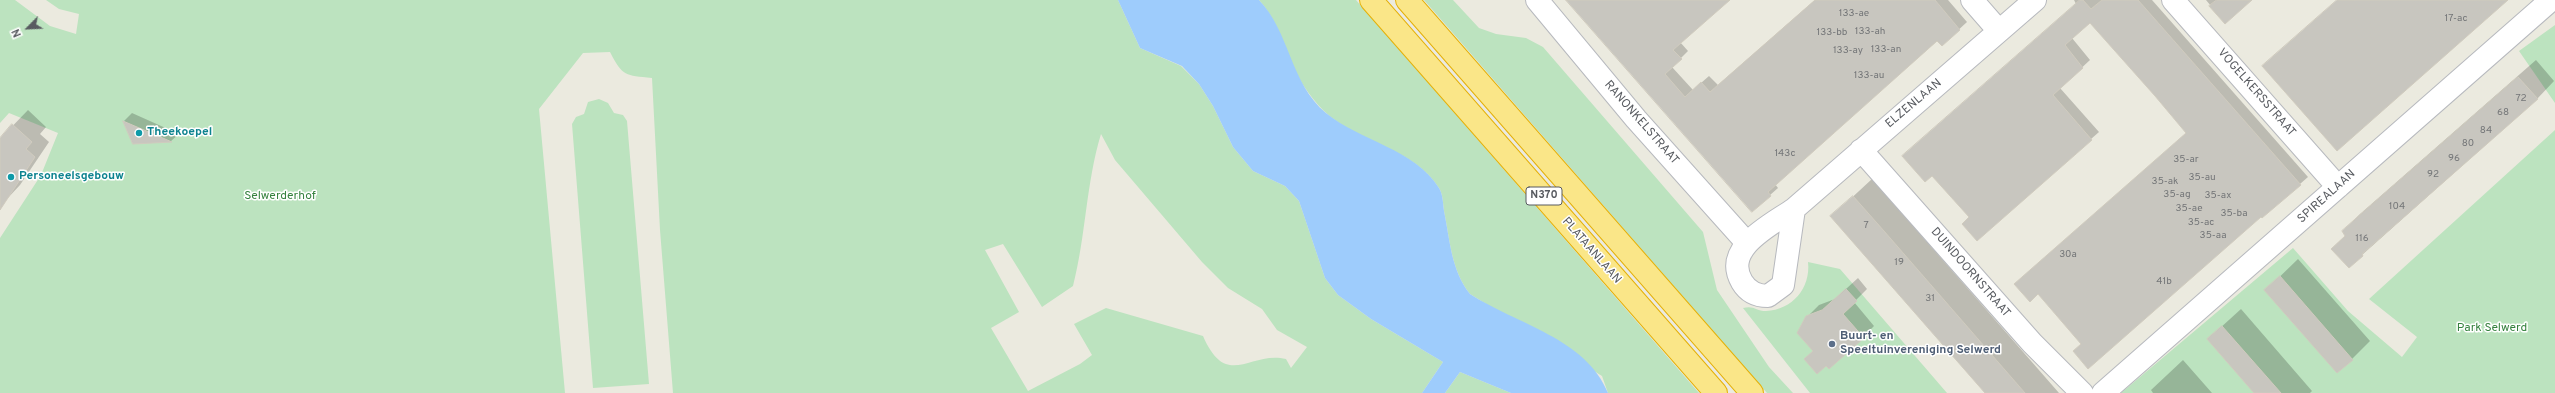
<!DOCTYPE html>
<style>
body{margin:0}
#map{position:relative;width:2555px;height:393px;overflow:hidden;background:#ebeadf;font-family:Overpass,sans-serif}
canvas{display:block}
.north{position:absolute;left:8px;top:8px;width:40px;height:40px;-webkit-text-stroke:3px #fff;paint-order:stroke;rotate:246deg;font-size:11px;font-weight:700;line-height:16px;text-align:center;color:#585b60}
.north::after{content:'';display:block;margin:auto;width:14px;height:18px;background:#585b60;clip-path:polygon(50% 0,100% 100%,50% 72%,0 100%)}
</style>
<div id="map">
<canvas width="2555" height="393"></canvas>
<div class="north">N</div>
</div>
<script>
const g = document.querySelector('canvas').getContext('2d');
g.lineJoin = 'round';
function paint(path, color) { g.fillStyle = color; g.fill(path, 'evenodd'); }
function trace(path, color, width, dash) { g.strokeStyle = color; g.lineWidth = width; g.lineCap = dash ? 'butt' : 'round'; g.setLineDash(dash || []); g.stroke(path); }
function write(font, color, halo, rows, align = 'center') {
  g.font = font + ' Overpass,sans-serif'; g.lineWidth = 3; g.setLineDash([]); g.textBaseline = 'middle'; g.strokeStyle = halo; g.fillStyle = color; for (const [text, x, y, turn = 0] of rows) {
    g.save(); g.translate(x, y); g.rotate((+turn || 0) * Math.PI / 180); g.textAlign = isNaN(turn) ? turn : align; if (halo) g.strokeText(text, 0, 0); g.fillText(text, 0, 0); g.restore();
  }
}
const green = new Path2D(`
 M 0,0 L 15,0 L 50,26 L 76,34 L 79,14 L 59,9 L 46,0 L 1118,0 L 1140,48 L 1181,66 L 1199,84 L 1213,106 L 1233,147 L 1253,171 L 1285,186 L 1299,201 L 1325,278 L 1338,295 L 1371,319 L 1443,362 L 1422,393 L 673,393 L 660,230 L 652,78 C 625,75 623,77 610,52 L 583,53 L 539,109 L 565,393 L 0,393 L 0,238 L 41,175 L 58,133 L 9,113 L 0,123 ZM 1101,134 L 1115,160 L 1202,262 L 1228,288 L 1262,309 L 1277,330 L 1307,347 L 1291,368 L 1286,359 C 1250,350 1227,391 1203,336 L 1106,308 L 1074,324 L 1092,355 L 1080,364 L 1028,391 L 991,328 L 1019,312 L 985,250 L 1003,244 L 1042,307 L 1073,286 C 1086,236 1086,183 1101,134 Z
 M 1259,0 L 1356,0 L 1699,393 L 1608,393 L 1602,376 L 1470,294 C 1451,270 1450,240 1444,211 C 1443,204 1443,194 1439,188 C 1414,148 1357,143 1324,111 C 1308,95 1297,77 1288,56 C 1280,36 1274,16 1259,0 Z
 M 1424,0 L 1453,0 L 1479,28 L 1496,34 L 1526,38 L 1543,47 L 1703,232 L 1717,290 L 1769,367 L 1793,393 L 1767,393 Z
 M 2555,25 L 2555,103 L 2519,51 Z
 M 599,99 L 608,103 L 614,113 L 623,115 L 627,121 L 649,384 L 593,388 L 572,124 L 576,117 L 584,114 L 588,102 Z
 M 2555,130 L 2555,393 L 2121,393 L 2293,248 L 2348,311 L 2402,357 L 2417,337 L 2369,299 Z
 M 1808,262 L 1840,269 L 1947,393 L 1810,393 L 1743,308 C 1754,305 1756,311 1766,311 C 1792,310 1811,288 1808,262 Z
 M 1460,372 L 1511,393 L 1445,393 Z`);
const water = new Path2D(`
 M 1118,0 L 1259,0 C 1290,32 1290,83 1326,113 C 1360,141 1415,149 1439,188 C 1443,194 1443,204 1444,211 C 1450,240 1451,270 1470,294 C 1516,324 1586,338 1608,393 L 1511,393 L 1460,372 L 1445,393 L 1422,393 L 1443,362 L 1371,319 L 1338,295 L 1325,278 L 1299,201 L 1285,186 L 1253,171 L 1233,147 L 1213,106 L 1199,84 L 1182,66 L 1140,48 Z`);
const shadow = new Path2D(`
 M 1567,0 L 1729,0 L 1680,42 L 1688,51 L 1672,67 L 1693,90 L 1709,76 L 1718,85 L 1815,0 L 1948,0 L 1967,22 L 1942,45 L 1938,40 L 1775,184 L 1778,188 L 1752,211 Z
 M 2074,0 L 2152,0 L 2308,177 L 2262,217 L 2261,215 L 2082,344 L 2187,132 L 2091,22 L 2072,38 L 2090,60 L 2060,88 L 2099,132 L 1977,239 L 1970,217 L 2076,4 Z
 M 2206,0 L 2251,0 L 2225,23 Z
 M 2536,60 L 2554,81 L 2537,99 L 2362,255 L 2332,249 L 2346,235 L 2343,231 L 2360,214 Z
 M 28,110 L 46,127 L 40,134 L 49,142 L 20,185 L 6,200 L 0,202 L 0,139 Z
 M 132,113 L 179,134 L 171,141 L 134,143 L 124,121 Z
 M 1872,179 L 2059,393 L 1986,393 L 1832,216 Z
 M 2298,259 L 2370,341 L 2352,359 L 2266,290 Z
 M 1858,278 L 1867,289 L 1854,302 L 1874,326 L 1863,337 L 1814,350 L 1807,317 L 1819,305 L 1835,299 Z
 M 2241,309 L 2312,391 L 2310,393 L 2255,393 L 2208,339 Z
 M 2183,360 L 2212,393 L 2153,393 L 2151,390 Z`);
const building = new Path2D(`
 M 1566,0 L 1730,0 L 1673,50 L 1682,59 L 1665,74 L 1685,97 L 1701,82 L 1710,92 L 1815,0 L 1935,0 L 1960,30 L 1942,46 L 1937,41 L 1768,192 L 1771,196 L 1752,212 Z
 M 2080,0 L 2083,0 L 2091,9 L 2102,0 L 2138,0 L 2301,185 L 2262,218 L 2261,217 L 2088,369 L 2073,351 L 2081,344 L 2038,294 L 2030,302 L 2014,284 L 2186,133 L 2155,96 L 2090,23 L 2065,45 L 2083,68 L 2053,95 L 2092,140 L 1977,241 L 1962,224 L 1969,217 L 1932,176 L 1925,182 L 1902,156 Z
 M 2217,0 L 2252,0 L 2225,24 L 2209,6 Z
 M 2337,0 L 2508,0 L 2337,151 L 2262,66 Z
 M 2518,77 L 2538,99 L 2362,254 L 2363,256 L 2349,268 L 2331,249 L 2345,236 L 2342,231 Z
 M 123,121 L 172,142 L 133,144 Z
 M 12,124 L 32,142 L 26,149 L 35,157 L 0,210 L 0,138 Z
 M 1853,196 L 1884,231 L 2025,393 L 1985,393 L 1830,216 Z
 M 2280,276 L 2353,360 L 2337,373 L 2264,290 Z
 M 1846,289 L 1857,301 L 1843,314 L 1864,338 L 1829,369 L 1826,366 L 1817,374 L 1804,359 L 1813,351 L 1797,333 L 1806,316 L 1822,310 Z
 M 2222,326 L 2281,393 L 2254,393 L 2207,339 Z`);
const minor = new Path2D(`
 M 1537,0 L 1636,119 L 1747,243
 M 1972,0 L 1999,31
 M 2173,0 L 2338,187
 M 1861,150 L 2032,343 L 2082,393
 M 1794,209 L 2035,0
 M 1794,209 L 1783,285 L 1768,296 C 1757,296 1748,292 1742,282 C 1722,248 1771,225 1794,209 Z
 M 2103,393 L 2551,0`);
const highway = new Path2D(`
 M 1371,0 L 1716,393
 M 1407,0 L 1752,393`);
const markers = [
 [139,133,4,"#0f9aa8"],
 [11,177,4,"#0f9aa8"],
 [1832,344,4,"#5c6f8a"]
];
const numberNames = [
 ["133-ae",1854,14],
 ["17-ac",2456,19],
 ["133-ah",1870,32],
 ["133-bb",1832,33],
 ["133-an",1886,50],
 ["133-ay",1848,51],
 ["133-au",1869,76],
 ["72",2521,99],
 ["68",2503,113],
 ["84",2486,131],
 ["80",2468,144],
 ["143c",1785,154],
 ["96",2454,159],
 ["35-ar",2186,160],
 ["92",2433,175],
 ["35-au",2202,178],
 ["35-ak",2165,182],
 ["35-ag",2177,195],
 ["35-ax",2218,196],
 ["104",2397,207],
 ["35-ae",2189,209],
 ["35-ba",2234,214],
 ["35-ac",2201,223],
 ["7",1866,226],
 ["35-aa",2213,236],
 ["116",2362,239],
 ["30a",2068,255],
 ["19",1899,263],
 ["41b",2164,282],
 ["31",1930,299]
];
const shields = [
 [1544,196,36]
];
const shieldNames = [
 ["N370",1544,196]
];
const streetNames = [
 ["VOGELKERSSTRAAT",2256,93,49],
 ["ELZENLAAN",1914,104,-40],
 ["RANONKELSTRAAT",1641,123,49],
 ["SPIREALAAN",2327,197,-42],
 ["PLATAANLAAN",1591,251,49],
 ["DUINDOORNSTRAAT",1970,273,49]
];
const cultureNames = [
 ["Theekoepel",147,133],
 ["Personeelsgebouw",19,177]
];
const parkNames = [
 ["Selwerderhof",280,197],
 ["Park Selwerd",2492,329]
];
const serviceNames = [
 ["Buurt- en",1840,337],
 ["Speeltuinvereniging Selwerd",1840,351]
];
paint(green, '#bce3bf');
paint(water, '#9eccfc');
paint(shadow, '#0003');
paint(building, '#c8c6bf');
trace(building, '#d0cbbe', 1);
trace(minor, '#b7b9be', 24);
trace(highway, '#e5b006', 24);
trace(minor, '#fff', 22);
trace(highway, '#fae688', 22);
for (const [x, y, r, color] of markers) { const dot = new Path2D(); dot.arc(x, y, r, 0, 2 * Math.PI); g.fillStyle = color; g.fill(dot); trace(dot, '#fff', 1.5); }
write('10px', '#747678', null, numberNames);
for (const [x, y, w] of shields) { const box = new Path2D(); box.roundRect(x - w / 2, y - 9, w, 18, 3); g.fillStyle = '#fff'; g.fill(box); trace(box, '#585b60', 1); }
write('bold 11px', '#585b60', null, shieldNames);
write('12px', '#585b60', '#fff', streetNames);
write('bold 12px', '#0d838f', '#fff', cultureNames, 'left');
write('12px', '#36823f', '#fff', parkNames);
write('bold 12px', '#4e5e75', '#fff', serviceNames, 'left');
</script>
